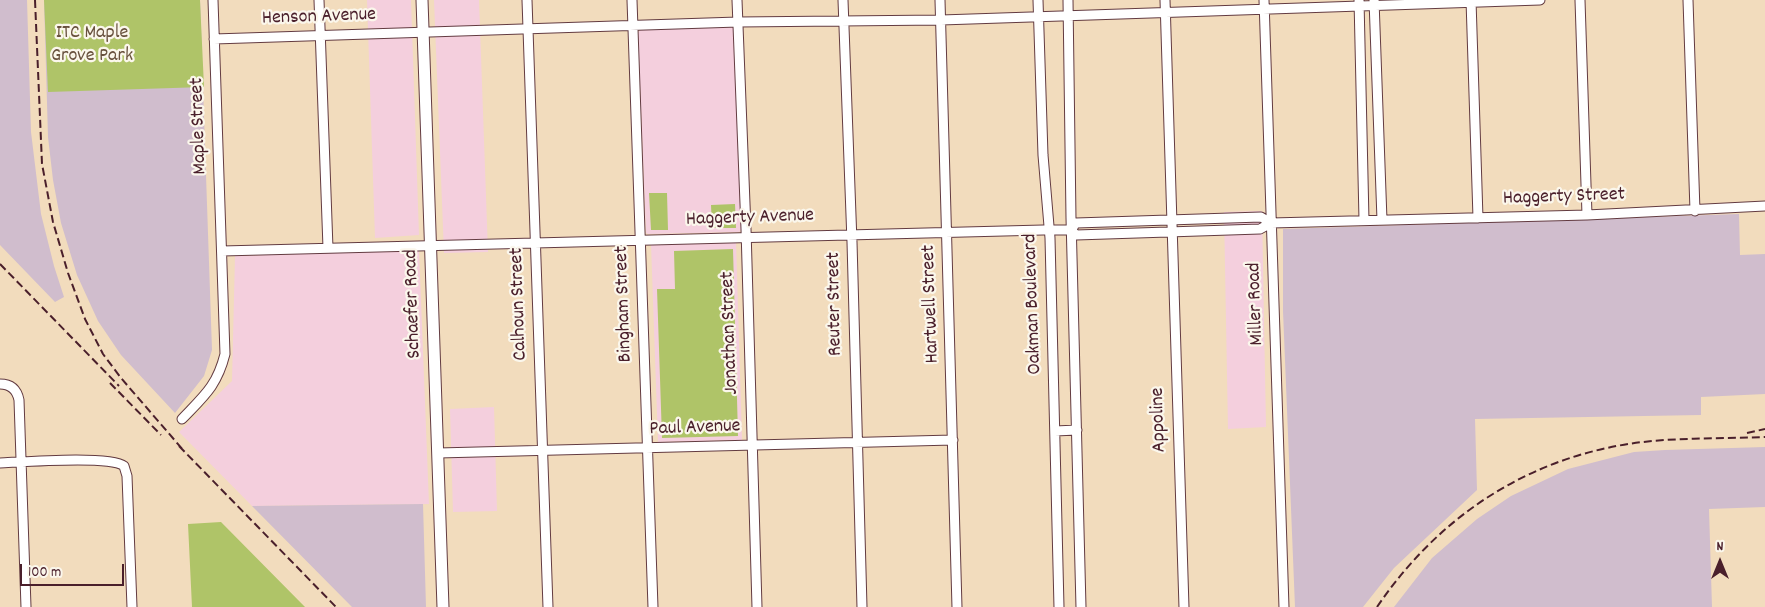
<!DOCTYPE html>
<style>
body{margin:0}
#map{position:relative;width:1765px;height:607px;overflow:hidden;background:#f2dcbd;font-family:Dekko,sans-serif}
canvas{display:block}
.north{position:absolute;left:1695px;top:537px;width:50px;height:50px;-webkit-text-stroke:4px #fbf7ec;paint-order:stroke;rotate:0deg;font-size:14px;font-weight:700;line-height:20px;text-align:center;color:#4a1f2b}
.north::after{content:'';display:block;margin:auto;width:18px;height:22px;background:#4a1f2b;clip-path:polygon(50% 0,100% 100%,50% 72%,0 100%)}
.scale{position:absolute;left:20px;top:564px;width:104px;height:22px;box-sizing:border-box;border:2px solid #4a1f2b;border-top:0;padding-left:6px;font-size:15px;line-height:18px;white-space:nowrap;color:#4a1f2b;-webkit-text-stroke:4px #fbf7ec;paint-order:stroke}
</style>
<div id="map">
<canvas width="1765" height="607"></canvas>
<div class="north">N</div>
<div class="scale">100 m</div>
</div>
<script>
const g = document.querySelector('canvas').getContext('2d');
g.lineJoin = 'round';
function paint(path, color) { g.fillStyle = color; g.fill(path, 'evenodd'); }
function trace(path, color, width, dash) { g.strokeStyle = color; g.lineWidth = width; g.lineCap = dash ? 'butt' : 'round'; g.setLineDash(dash || []); g.stroke(path); }
function write(font, color, halo, rows, align = 'center') {
  g.font = font + ' Dekko,sans-serif'; g.lineWidth = 4.5; g.setLineDash([]); g.textBaseline = 'middle'; g.strokeStyle = halo; g.fillStyle = color; for (const [text, x, y, turn = 0] of rows) {
    g.save(); g.translate(x, y); g.rotate((+turn || 0) * Math.PI / 180); g.textAlign = isNaN(turn) ? turn : align; if (halo) g.strokeText(text, 0, 0); g.fillText(text, 0, 0); g.restore();
  }
}
const built = new Path2D(`
 M 367,0 L 411,0 L 419,235 L 375,238 Z
 M 434,0 L 479,0 L 488,252 L 444,253 Z
 M 732,27 L 734,28 L 741,230 L 739,232 L 648,234 L 646,233 L 638,33 L 640,30 Z
 M 1262,211 L 1266,427 L 1228,429 L 1224,212 Z
 M 736,242 L 742,440 L 658,442 L 651,244 Z
 M 419,250 L 429,504 L 252,506 L 179,432 L 232,381 L 235,256 Z
 M 494,407 L 497,511 L 453,512 L 450,409 Z`);
const industrial = new Path2D(`
 M 0,0 L 27,0 L 31,132 L 41,214 L 54,266 L 64,297 L 55,302 L 0,245 Z
 M 44,0 L 200,0 L 212,350 L 204,376 L 175,413 L 121,355 L 98,321 L 77,275 L 61,223 L 53,180 L 48,137 Z
 M 1739,214 L 1740,255 L 1765,254 L 1765,394 L 1701,397 L 1701,415 L 1475,419 L 1477,490 L 1394,568 L 1363,607 L 1295,607 L 1283,311 L 1283,229 Z
 M 1765,447 L 1765,507 L 1709,509 L 1712,607 L 1394,607 L 1432,558 L 1477,519 L 1511,496 L 1568,469 L 1634,452 L 1665,450 Z
 M 423,504 L 426,607 L 352,607 L 252,506 Z`);
const green = new Path2D(`
 M 44,0 L 200,0 L 204,87 L 48,92 Z
 M 649,193 L 667,193 L 668,230 L 651,230 Z
 M 735,204 L 736,228 L 712,228 L 711,205 Z
 M 733,249 L 738,436 L 662,438 L 657,289 L 675,289 L 674,251 Z
 M 221,522 L 305,607 L 192,607 L 188,524 Z`);
const minor = new Path2D(`
 M 319,0 L 328,248
 M 527,0 L 548,607
 M 632,0 L 653,607
 M 737,0 L 746,229 L 757,607
 M 843,0 L 852,242 L 862,607
 M 940,0 L 957,607
 M 1038,0 L 1043,155 L 1050,238 L 1059,607
 M 1068,0 L 1071,218 L 1081,607
 M 1165,0 L 1184,607
 M 1264,0 L 1284,607
 M 1359,0 L 1364,220
 M 1374,0 L 1382,220
 M 1471,0 L 1478,218
 M 1580,0 L 1587,215
 M 1688,0 L 1695,211
 M 214,39 L 738,22 L 941,20 L 1540,0
 M 1071,230 L 1076,223 L 1261,217 L 1271,223
 M 222,251 L 1043,230 L 1071,230 L 1076,235 L 1260,229 L 1271,223 L 1587,215 L 1765,206
 M 0,384 C 11,384 17,390 19,400 L 26,607
 M 182,419 C 204,396 217,386 225,354 L 213,0
 M 1055,431 L 1077,430
 M 438,453 L 953,440
 M 0,463 C 22,462 110,455 124,466 L 127,476 L 132,607`);
const major = new Path2D(`
 M 422,0 L 443,607`);
const rail = new Path2D(`
 M 35,0 L 42,164 L 53,222 L 68,273 L 85,319 L 103,354 L 121,378 L 184,451
 M 0,264 L 119,386
 M 110,383 L 161,435
 M 1747,433 L 1765,429
 M 179,446 L 336,607
 M 1377,607 C 1437,519 1522,461 1628,444 C 1673,437 1720,439 1765,437`);
const streetNames = [
 ["Henson Avenue",319,18,-2],
 ["Maple Street",200,126,-92],
 ["Haggerty Street",1564,198,-2],
 ["Haggerty Avenue",750,219,-2],
 ["Schaefer Road",414,304,-92],
 ["Calhoun Street",520,304,-92],
 ["Bingham Street",625,304,-92],
 ["Reuter Street",836,304,-91],
 ["Hartwell Street",932,304,-92],
 ["Oakman Boulevard",1034,304,-92],
 ["Miller Road",1257,304,-92],
 ["Jonathan Street",731,333,-92],
 ["Appoline",1160,420,-92],
 ["Paul Avenue",695,429,-2]
];
const parkNames = [
 ["ITC Maple",92,34],
 ["Grove Park",92,57]
];
paint(built, '#f4cfdd');
paint(industrial, '#d0bdcd');
paint(green, '#afc468');
trace(minor, '#633b41', 11);
trace(major, '#633b41', 13);
trace(minor, '#fff', 9);
trace(major, '#fff', 11);
trace(rail, '#4a1f2b', 2, [8, 4]);
write('20px', '#4a1f2b', '#fbf7ec', streetNames);
write('20px', '#68513d', '#fbf7ec', parkNames);
</script>
